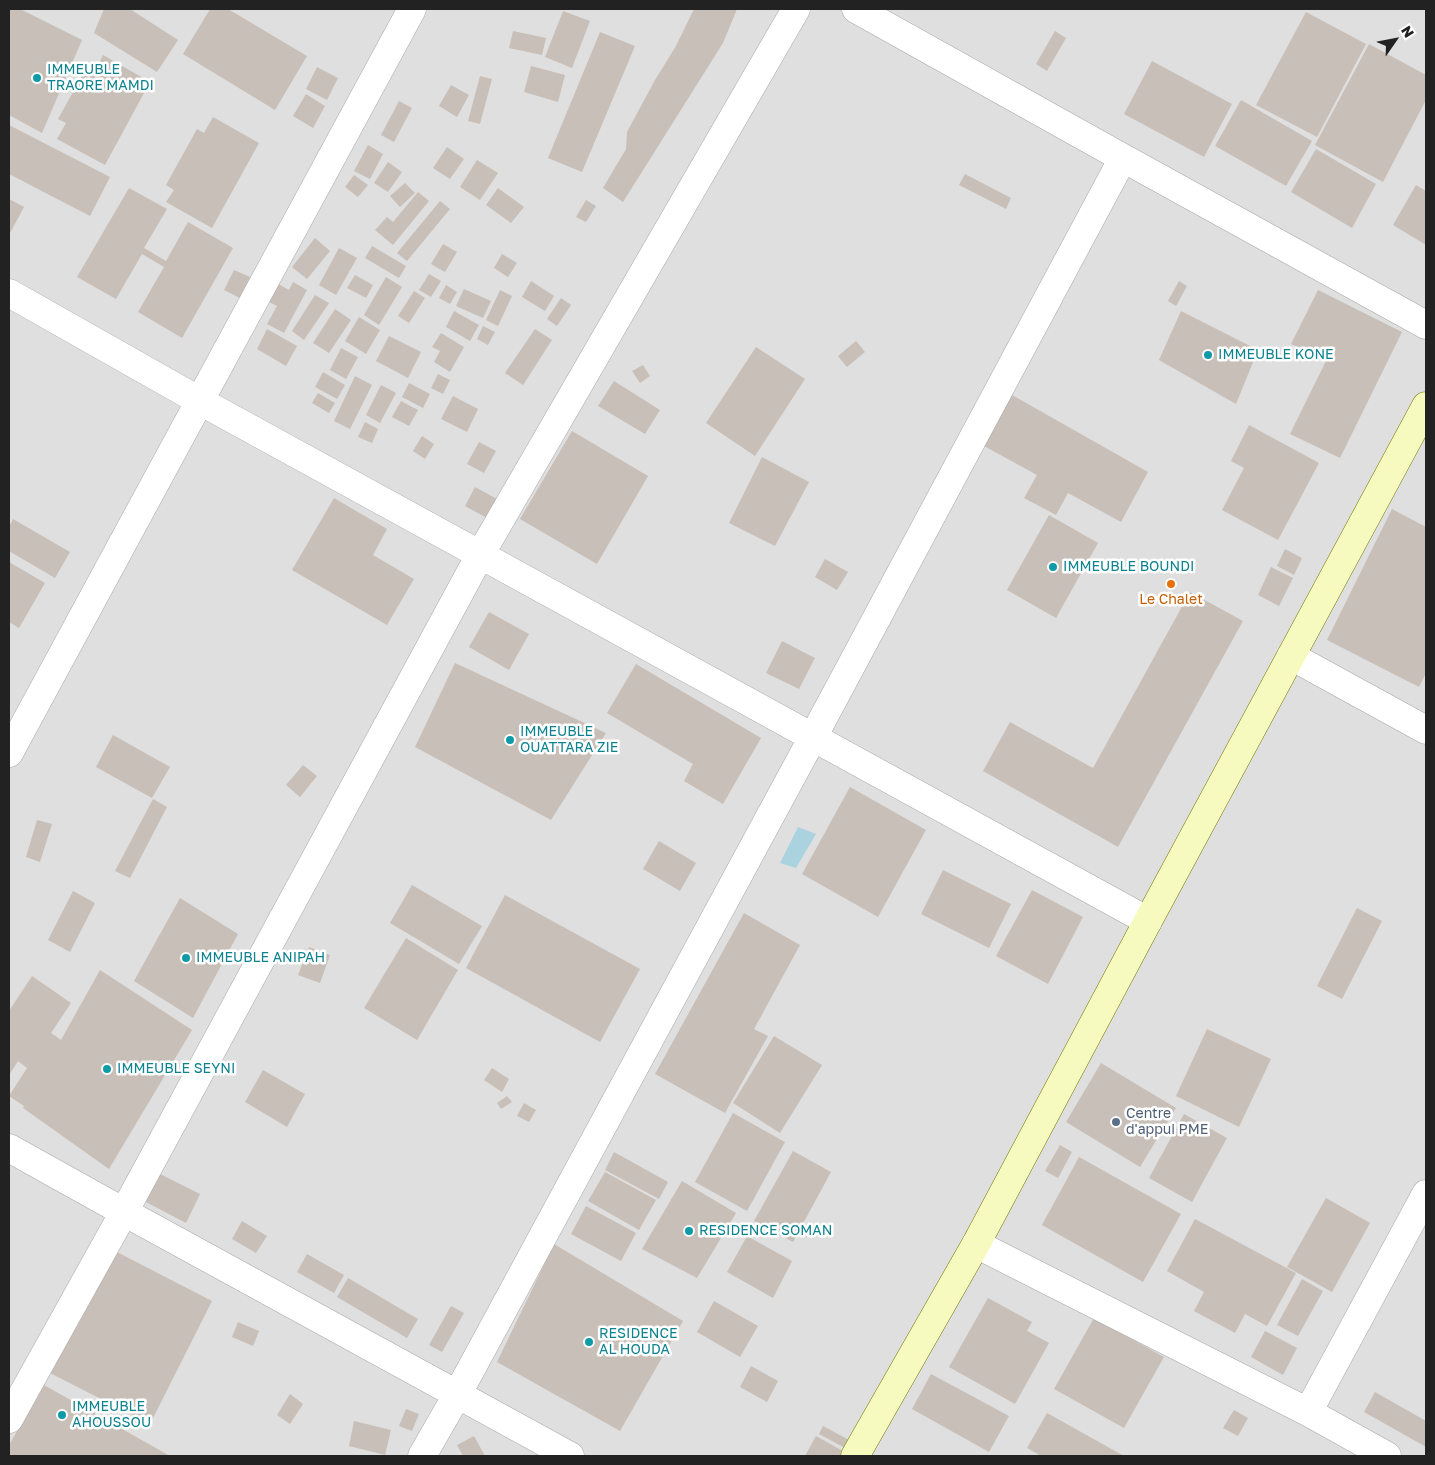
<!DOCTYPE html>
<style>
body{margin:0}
#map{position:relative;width:1435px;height:1465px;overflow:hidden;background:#f2efe9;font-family:"Golos Text",sans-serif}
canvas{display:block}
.frame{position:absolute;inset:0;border:10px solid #222;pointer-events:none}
.north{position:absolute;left:1370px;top:15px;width:50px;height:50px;-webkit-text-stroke:4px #fff;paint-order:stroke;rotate:57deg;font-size:14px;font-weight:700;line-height:20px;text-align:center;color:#222}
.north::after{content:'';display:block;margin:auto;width:18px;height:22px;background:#222;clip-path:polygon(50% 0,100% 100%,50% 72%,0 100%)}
</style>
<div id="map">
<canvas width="1435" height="1465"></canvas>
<div class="frame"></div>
<div class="north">N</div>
</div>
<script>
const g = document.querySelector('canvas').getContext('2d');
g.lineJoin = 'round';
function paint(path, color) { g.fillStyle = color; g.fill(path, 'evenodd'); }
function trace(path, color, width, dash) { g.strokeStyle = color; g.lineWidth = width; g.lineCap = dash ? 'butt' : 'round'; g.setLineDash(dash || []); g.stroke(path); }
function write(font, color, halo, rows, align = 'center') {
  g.font = font + ' "Golos Text",sans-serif'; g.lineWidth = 5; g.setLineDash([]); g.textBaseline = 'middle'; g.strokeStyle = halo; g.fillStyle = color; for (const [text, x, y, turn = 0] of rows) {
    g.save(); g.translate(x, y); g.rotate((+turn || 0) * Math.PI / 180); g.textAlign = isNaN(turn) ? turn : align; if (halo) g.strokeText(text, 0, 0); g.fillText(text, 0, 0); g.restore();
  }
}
const residential = new Path2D(`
 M 9,9 L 1426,9 L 1426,1456 L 9,1456 Z`);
const water = new Path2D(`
 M 798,827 L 816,834 L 796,868 L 780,863 Z`);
const building = new Path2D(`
 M 9,9 L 20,9 L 82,40 L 42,133 L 9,115 Z
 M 104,9 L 130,9 L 178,40 L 157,72 L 94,33 Z
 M 210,9 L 228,9 L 307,56 L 275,110 L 183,54 Z
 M 694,9 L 737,9 L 723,43 L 623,202 L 603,188 L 626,149 L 627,132 L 655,80 L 676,46 Z
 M 563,11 L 590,21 L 572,68 L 545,57 Z
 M 1306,12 L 1366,44 L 1317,137 L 1256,105 Z
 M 513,31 L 546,38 L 542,55 L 509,48 Z
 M 1055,31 L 1066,38 L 1047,71 L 1036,64 Z
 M 600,32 L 635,46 L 582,172 L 548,158 Z
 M 1369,44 L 1426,75 L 1426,100 L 1383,182 L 1315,145 Z
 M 103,55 L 150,82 L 105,165 L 57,139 L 66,123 L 58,119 L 87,67 L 95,71 Z
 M 1152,61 L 1232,104 L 1204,157 L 1124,114 Z
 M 531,66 L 565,75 L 558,102 L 524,92 Z
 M 317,67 L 338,78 L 327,100 L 306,89 Z
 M 480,76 L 492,79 L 480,124 L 468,121 Z
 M 451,85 L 469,95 L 457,117 L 439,106 Z
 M 306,94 L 325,106 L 313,128 L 293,116 Z
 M 1241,100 L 1312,141 L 1286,186 L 1215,146 Z
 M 399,101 L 412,108 L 394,142 L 381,135 Z
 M 213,117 L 259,143 L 212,228 L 166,202 L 174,190 L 166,185 L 197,129 L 204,133 Z
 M 9,125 L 110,177 L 90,216 L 9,174 Z
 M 368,145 L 383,154 L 370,179 L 354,171 Z
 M 447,147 L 464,159 L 450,179 L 433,168 Z
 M 1316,149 L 1376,184 L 1352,228 L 1291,192 Z
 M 477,160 L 498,173 L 480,200 L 460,187 Z
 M 388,162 L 402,172 L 388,192 L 374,183 Z
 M 965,174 L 1011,198 L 1006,209 L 959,185 Z
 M 354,175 L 368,185 L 358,197 L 345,187 Z
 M 405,183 L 415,193 L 400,207 L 390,196 Z
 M 1416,185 L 1426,191 L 1426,245 L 1393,225 Z
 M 129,188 L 167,209 L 144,248 L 166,261 L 188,222 L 233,248 L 182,338 L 138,312 L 164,267 L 142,254 L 116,299 L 77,277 Z
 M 498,188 L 524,207 L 511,223 L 486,205 Z
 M 418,192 L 429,201 L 393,245 L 375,230 L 387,217 L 393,222 Z
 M 9,199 L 24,207 L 9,235 Z
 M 586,200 L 596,206 L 586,222 L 576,217 Z
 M 440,201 L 450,209 L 407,261 L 397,253 Z
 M 315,238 L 330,251 L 307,279 L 292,267 Z
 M 443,244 L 457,252 L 445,272 L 431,264 Z
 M 372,246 L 406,266 L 399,278 L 365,258 Z
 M 339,248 L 357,258 L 336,295 L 319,285 Z
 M 502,254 L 517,263 L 508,277 L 494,268 Z
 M 234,270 L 250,277 L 240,298 L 224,290 Z
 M 429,274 L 441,281 L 431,297 L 419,290 Z
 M 355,275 L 373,285 L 366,298 L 347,288 Z
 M 386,277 L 402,287 L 379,325 L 364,315 Z
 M 273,281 L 289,290 L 293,282 L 307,290 L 284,333 L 267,324 L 277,306 L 263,299 Z
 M 531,281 L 554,296 L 545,311 L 522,297 Z
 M 1179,281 L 1187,286 L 1176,306 L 1168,301 Z
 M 446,285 L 457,292 L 450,304 L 439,298 Z
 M 464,289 L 491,301 L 483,318 L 456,306 Z
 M 500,290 L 512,296 L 498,326 L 486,320 Z
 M 1318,290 L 1402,332 L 1340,458 L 1290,434 L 1326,361 L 1291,344 Z
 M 414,291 L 425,298 L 409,323 L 398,316 Z
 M 315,295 L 329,303 L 304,340 L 292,331 Z
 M 561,298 L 571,305 L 557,326 L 547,319 Z
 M 335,309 L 351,320 L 329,353 L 313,343 Z
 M 454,311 L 479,325 L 470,341 L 446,327 Z
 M 1181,311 L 1258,350 L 1236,404 L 1159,360 Z
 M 359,317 L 380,330 L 366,354 L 345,341 Z
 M 483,326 L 495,332 L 488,345 L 477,339 Z
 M 267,329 L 297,346 L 286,366 L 257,349 Z
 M 535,329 L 552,340 L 523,385 L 505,373 Z
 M 441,333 L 464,347 L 450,372 L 434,362 L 440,351 L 432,347 Z
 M 389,336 L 421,352 L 408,378 L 376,361 Z
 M 856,341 L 865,352 L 847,367 L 838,356 Z
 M 756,347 L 805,379 L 755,456 L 706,423 Z
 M 341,348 L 358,357 L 346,379 L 330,370 Z
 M 643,365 L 650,376 L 640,383 L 632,371 Z
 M 323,372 L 345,385 L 337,399 L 315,387 Z
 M 438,374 L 450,380 L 443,394 L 431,388 Z
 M 355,376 L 372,385 L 350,429 L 334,421 Z
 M 614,381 L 660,410 L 645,434 L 598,406 Z
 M 409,383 L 430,394 L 423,408 L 402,397 Z
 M 381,385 L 396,393 L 380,423 L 366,415 Z
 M 318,393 L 335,403 L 329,413 L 312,403 Z
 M 1012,395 L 1148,472 L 1121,522 L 1068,493 L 1056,515 L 1024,498 L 1037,475 L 984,446 Z
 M 453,396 L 478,409 L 467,432 L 441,419 Z
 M 401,401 L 418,410 L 409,426 L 392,417 Z
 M 365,422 L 378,429 L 372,443 L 358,437 Z
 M 1249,425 L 1319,463 L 1278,540 L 1222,510 L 1244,468 L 1231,461 Z
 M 572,431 L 648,476 L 597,564 L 520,519 Z
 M 422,436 L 434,444 L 425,459 L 413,451 Z
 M 479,442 L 496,451 L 484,473 L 467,464 Z
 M 762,457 L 809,482 L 775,546 L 729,523 Z
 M 475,487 L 497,499 L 487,518 L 465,506 Z
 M 334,498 L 387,529 L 373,555 L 414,579 L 387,625 L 292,570 Z
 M 1392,509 L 1426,527 L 1426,673 L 1419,687 L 1327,640 Z
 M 1049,515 L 1098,543 L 1056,618 L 1007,590 Z
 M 13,519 L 70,552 L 55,578 L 9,551 L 9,527 Z
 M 1285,549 L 1302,558 L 1294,575 L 1277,566 Z
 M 825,559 L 848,572 L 837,590 L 815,577 Z
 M 9,562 L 45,583 L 19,628 L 9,622 Z
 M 1271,567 L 1293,578 L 1279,606 L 1258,595 Z
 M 1190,592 L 1243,621 L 1118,847 L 983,771 L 1010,722 L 1093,768 Z
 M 489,612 L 529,634 L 509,670 L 469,647 Z
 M 782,641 L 815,658 L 799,689 L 766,673 Z
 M 455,663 L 606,733 L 551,820 L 415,747 Z
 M 636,664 L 761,738 L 723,804 L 684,781 L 693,764 L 607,713 Z
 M 113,735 L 170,767 L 152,798 L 96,767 Z
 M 303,765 L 317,776 L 300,797 L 286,785 Z
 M 850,787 L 926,830 L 878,917 L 802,874 Z
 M 153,799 L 167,807 L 130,878 L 115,871 Z
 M 37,820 L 52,824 L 40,862 L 26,857 Z
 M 659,841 L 696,863 L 680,891 L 643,869 Z
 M 943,870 L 1011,904 L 989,948 L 921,914 Z
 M 412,885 L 482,926 L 459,964 L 390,923 Z
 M 1032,890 L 1083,917 L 1048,984 L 996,956 Z
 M 73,891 L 95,903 L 70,952 L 48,940 Z
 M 505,895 L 640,969 L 600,1042 L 466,968 Z
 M 180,898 L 238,934 L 193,1018 L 134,981 Z
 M 1357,908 L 1382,921 L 1342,999 L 1317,986 Z
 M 744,913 L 800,945 L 754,1029 L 768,1036 L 725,1113 L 655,1074 Z
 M 406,938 L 458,970 L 417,1040 L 364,1008 Z
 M 309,947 L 330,955 L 320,983 L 298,975 Z
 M 100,970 L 192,1030 L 109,1169 L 23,1108 L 24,1106 L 9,1096 L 27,1068 L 18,1061 L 9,1075 L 9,1011 L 32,976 L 71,1003 L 51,1033 L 61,1040 Z
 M 1207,1029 L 1271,1059 L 1239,1127 L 1176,1096 Z
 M 774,1036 L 822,1065 L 780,1133 L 733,1103 Z
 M 1101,1063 L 1176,1108 L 1140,1167 L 1066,1122 Z
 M 492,1068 L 509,1079 L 502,1092 L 484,1080 Z
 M 263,1070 L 305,1094 L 287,1127 L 245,1102 Z
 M 507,1096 L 512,1102 L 501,1109 L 497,1103 Z
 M 524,1103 L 536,1110 L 529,1122 L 517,1116 Z
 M 733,1113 L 785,1142 L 747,1211 L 695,1182 Z
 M 1184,1114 L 1227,1138 L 1192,1202 L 1149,1178 Z
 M 1060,1145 L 1072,1152 L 1058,1178 L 1045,1171 Z
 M 793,1151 L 831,1172 L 793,1242 L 754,1221 Z
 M 614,1152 L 668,1182 L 659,1199 L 605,1170 Z
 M 1079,1157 L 1181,1214 L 1143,1282 L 1042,1225 Z
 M 605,1172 L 656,1200 L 639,1230 L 588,1201 Z
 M 160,1174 L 200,1194 L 186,1223 L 146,1202 Z
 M 682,1181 L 736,1213 L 697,1278 L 642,1249 Z
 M 1326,1198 L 1370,1223 L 1332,1292 L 1287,1267 Z
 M 586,1206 L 636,1233 L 621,1261 L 571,1234 Z
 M 1195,1219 L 1296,1273 L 1267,1326 L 1245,1314 L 1235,1333 L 1194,1311 L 1204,1292 L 1167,1271 Z
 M 242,1221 L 267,1236 L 256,1253 L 232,1239 Z
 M 747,1236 L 792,1261 L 773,1298 L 727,1272 Z
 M 554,1244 L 683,1321 L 620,1431 L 497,1362 Z
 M 113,1250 L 212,1301 L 150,1424 L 50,1373 Z
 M 307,1254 L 344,1275 L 334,1293 L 297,1272 Z
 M 348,1278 L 418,1319 L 407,1338 L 337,1297 Z
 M 1302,1279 L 1323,1291 L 1298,1336 L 1277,1325 Z
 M 988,1298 L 1032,1322 L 1027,1331 L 1049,1343 L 1015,1404 L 949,1367 Z
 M 714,1301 L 758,1326 L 740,1357 L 697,1332 Z
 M 451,1306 L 464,1313 L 442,1352 L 429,1345 Z
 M 1094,1318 L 1164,1357 L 1124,1428 L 1054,1389 Z
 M 238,1322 L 259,1331 L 253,1346 L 232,1337 Z
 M 1265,1331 L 1297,1348 L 1283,1375 L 1251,1357 Z
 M 751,1366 L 778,1381 L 767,1402 L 740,1387 Z
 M 931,1374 L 1009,1416 L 989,1452 L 912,1409 Z
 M 44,1385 L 170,1456 L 9,1456 L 9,1445 Z
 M 1375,1392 L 1426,1421 L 1426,1447 L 1364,1412 Z
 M 290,1394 L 303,1404 L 290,1424 L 277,1415 Z
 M 406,1409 L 419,1414 L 412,1431 L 399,1426 Z
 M 1234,1410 L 1248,1418 L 1238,1436 L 1223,1428 Z
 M 1047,1413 L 1124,1456 L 1041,1456 L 1027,1448 Z
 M 354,1421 L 391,1430 L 385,1455 L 349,1446 Z
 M 823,1426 L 849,1440 L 845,1448 L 819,1434 Z
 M 474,1436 L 485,1456 L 463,1456 L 457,1445 Z
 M 816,1436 L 843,1451 L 840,1456 L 805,1456 Z`);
const street = new Path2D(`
 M 856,9 L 1123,158 L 1426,325
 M 9,293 L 200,401 L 1148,921
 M 1291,656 L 1426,730
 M 9,753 L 412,9
 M 9,1148 L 124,1212 L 570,1456
 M 976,1244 L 1308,1412 L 1387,1456
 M 1308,1412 L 1426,1194
 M 9,1419 L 124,1212 L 480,555 L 796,9
 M 422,1456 L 457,1395 L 813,737 L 1123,158`);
const secondary = new Path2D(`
 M 855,1456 L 976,1244 L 1148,921 L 1426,406`);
const markers = [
 [37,78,5,"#0f9aa8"],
 [1208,355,5,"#0f9aa8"],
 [1053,567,5,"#0f9aa8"],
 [1171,584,5,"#e8710a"],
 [510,740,5,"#0f9aa8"],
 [186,958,5,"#0f9aa8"],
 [107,1069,5,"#0f9aa8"],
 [1116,1122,5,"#5c6f8a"],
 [689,1231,5,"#0f9aa8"],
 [589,1342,5,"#0f9aa8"],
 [62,1415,5,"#0f9aa8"]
];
const cultureNames = [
 ["IMMEUBLE",47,70],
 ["TRAORE MAMDI",47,86],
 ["IMMEUBLE KONE",1218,355],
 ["IMMEUBLE BOUNDI",1063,567],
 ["IMMEUBLE",520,732],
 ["OUATTARA ZIE",520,748],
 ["IMMEUBLE ANIPAH",196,958],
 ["IMMEUBLE SEYNI",117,1069],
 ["RESIDENCE SOMAN",699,1231],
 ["RESIDENCE",599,1334],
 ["AL HOUDA",599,1350],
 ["IMMEUBLE",72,1407],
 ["AHOUSSOU",72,1423]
];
const foodNames = [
 ["Le Chalet",1171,600]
];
const serviceNames = [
 ["Centre",1126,1114],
 ["d'appui PME",1126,1130]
];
paint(residential, '#e0dfdf');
paint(water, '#aad3df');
paint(building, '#c7bfb8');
trace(street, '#a9a9a9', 29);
trace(secondary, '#707d05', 29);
trace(street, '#fff', 28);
trace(secondary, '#f7fabf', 28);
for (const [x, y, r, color] of markers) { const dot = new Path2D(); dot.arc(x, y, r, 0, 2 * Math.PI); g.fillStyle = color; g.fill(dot); trace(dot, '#fff', 2); }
write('14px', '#0d838f', '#fff', cultureNames, 'left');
write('14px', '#c56008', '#fff', foodNames);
write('14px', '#4e5e75', '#fff', serviceNames, 'left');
</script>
